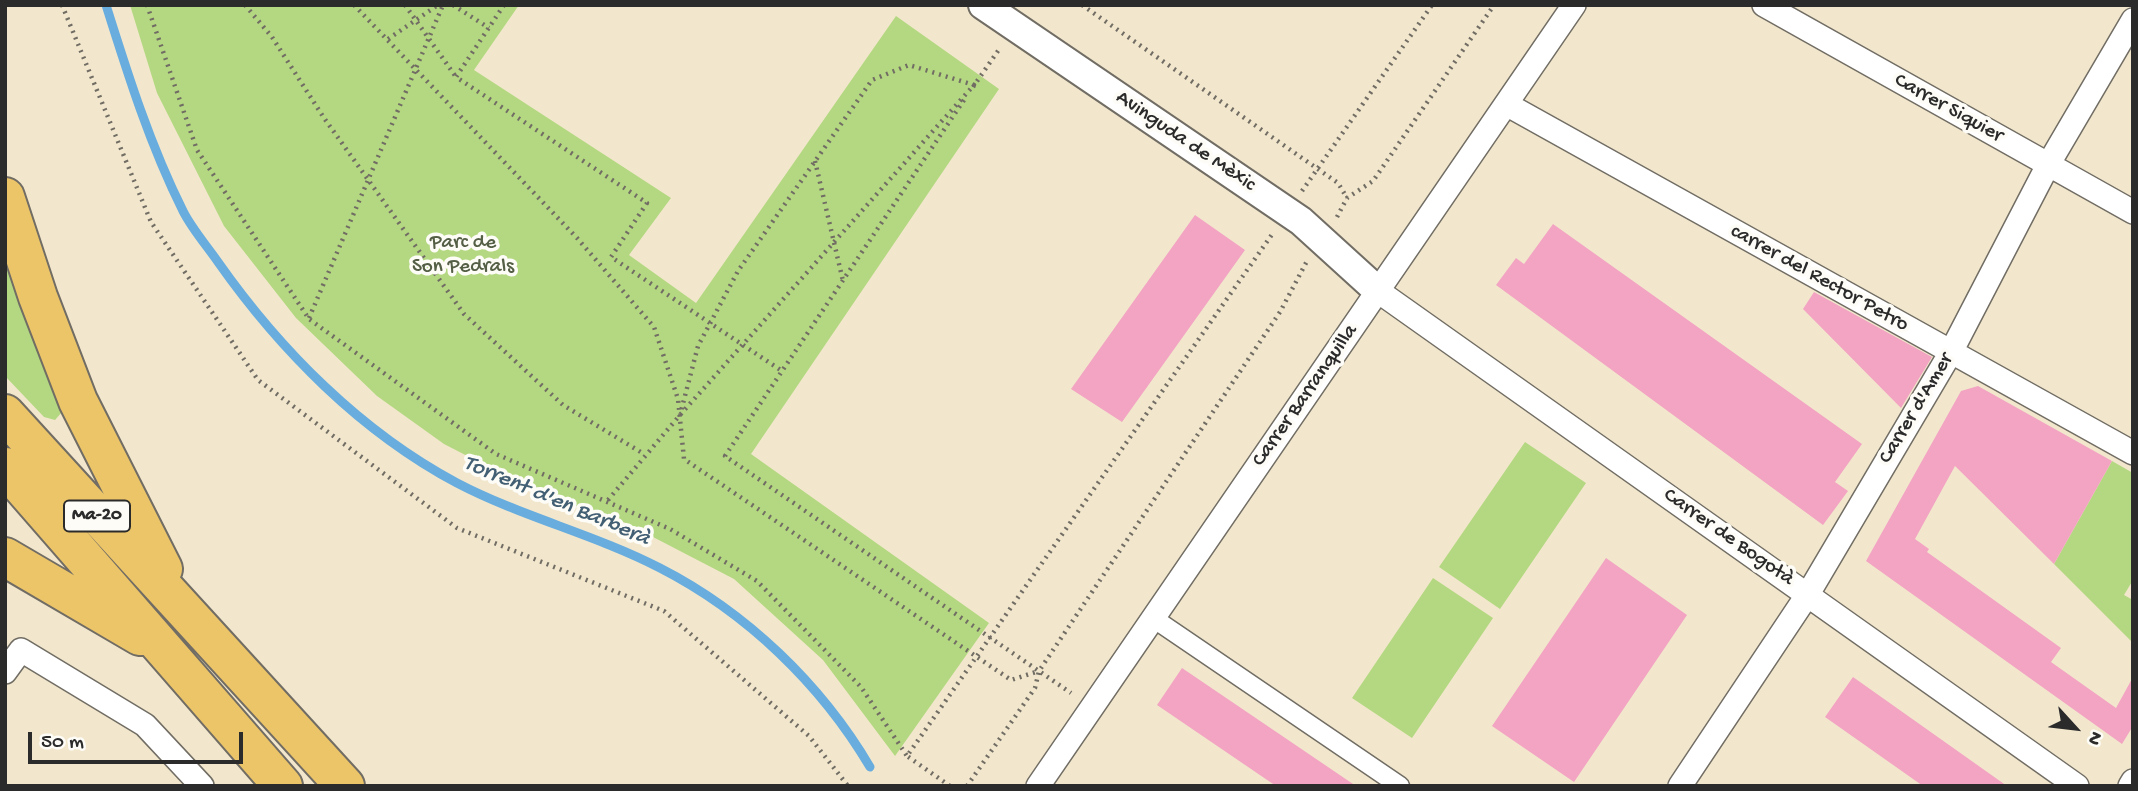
<!DOCTYPE html>
<meta charset="utf-8">
<style>
body{margin:0}
#map{position:relative;width:2138px;height:791px;overflow:hidden;background:#f2e7cd;font-family:"Gochi Hand",sans-serif}
canvas{display:block}
.frame{position:absolute;inset:0;border:7px solid #2b2b2b;pointer-events:none}
.north{position:absolute;left:2040px;top:693px;width:70px;height:70px;-webkit-text-stroke:5px #fdfcf7;paint-order:stroke;rotate:117deg;font-size:19px;font-weight:700;line-height:28px;text-align:center;color:#2b2b2b}
.north::after{content:'';display:block;margin:auto;width:24px;height:32px;background:#2b2b2b;clip-path:polygon(50% 0,100% 100%,50% 72%,0 100%)}
.scale{position:absolute;left:28px;top:732px;width:215px;height:32px;box-sizing:border-box;border:4px solid #2b2b2b;border-top:0;padding-left:9px;font-size:21px;line-height:24px;white-space:nowrap;color:#2b2b2b;-webkit-text-stroke:5px #fdfcf7;paint-order:stroke}
</style>
<div id="map">
<canvas width="2138" height="791"></canvas>
<div class="frame"></div>
<div class="north">N</div>
<div class="scale">50 m</div>
</div>
<script>
const g = document.querySelector('canvas').getContext('2d');
g.lineJoin = 'round';
function paint(path, color) { g.fillStyle = color; g.fill(path, 'evenodd'); }
function trace(path, color, width, dash) { g.strokeStyle = color; g.lineWidth = width; g.lineCap = dash ? 'butt' : 'round'; g.setLineDash(dash || []); g.stroke(path); }
function write(font, color, halo, rows, align = 'center') {
  g.font = font + ' "Gochi Hand",sans-serif'; g.lineWidth = 7; g.setLineDash([]); g.textBaseline = 'middle'; g.strokeStyle = halo; g.fillStyle = color; for (const [text, x, y, turn = 0] of rows) {
    g.save(); g.translate(x, y); g.rotate((+turn || 0) * Math.PI / 180); g.textAlign = isNaN(turn) ? turn : align; if (halo) g.strokeText(text, 0, 0); g.fillText(text, 0, 0); g.restore();
  }
}
const green = new Path2D(`
 M 130,5 L 519,5 L 474,70 L 671,198 L 629,255 L 696,303 L 896,16 L 999,89 L 751,454 L 989,623 L 895,756 L 823,660 L 734,579 L 626,523 L 541,494 L 444,444 L 377,396 L 296,318 L 224,226 L 157,93 Z
 M 5,263 L 62,412 L 55,420 L 44,417 L 5,376 Z
 M 1525,442 L 1586,483 L 1500,609 L 1439,567 Z
 M 2112,461 L 2133,473 L 2133,580 L 2124,595 L 2133,600 L 2133,643 L 2054,564 Z
 M 1433,578 L 1493,618 L 1412,738 L 1352,698 Z`);
const stream = new Path2D(`
 M 106,5 C 128,75 150,145 183,211 C 192,229 207,246 218,262 C 280,350 361,432 457,483 C 522,517 594,534 660,568 C 746,612 821,684 870,767`);
const building = new Path2D(`
 M 1195,215 L 1245,250 L 1122,422 L 1071,389 Z
 M 1553,224 L 1862,444 L 1835,482 L 1848,491 L 1823,525 L 1496,285 L 1516,258 L 1524,264 Z
 M 1814,292 L 1932,357 L 1901,408 L 1803,309 Z
 M 1978,386 L 2112,461 L 2054,564 L 1955,466 L 1915,539 L 1929,549 L 1927,552 L 2061,648 L 2051,662 L 2116,708 L 2133,677 L 2133,726 L 2122,744 L 1866,561 L 1961,391 Z
 M 1606,558 L 1687,615 L 1574,782 L 1492,726 Z
 M 1182,668 L 1356,786 L 1276,786 L 1157,705 Z
 M 1853,677 L 2007,786 L 1923,786 L 1825,717 Z`);
const path = new Path2D(`
 M 62,5 L 151,222 L 258,380 L 457,528 L 664,611 L 809,736 L 848,786
 M 147,5 L 197,150 L 309,319 L 496,454 L 670,529 L 757,581 L 861,687 L 907,756
 M 245,5 L 272,37 L 324,118 L 464,314 L 563,405 L 644,454
 M 354,5 L 577,238 L 654,327 L 678,399 L 684,459 L 1011,680 L 1039,671
 M 405,5 L 456,77
 M 453,5 L 489,28
 M 504,5 L 456,77 L 647,203 L 611,257 L 782,371
 M 1082,5 L 1338,183 L 1347,198
 M 388,39 L 438,5
 M 973,87 L 1000,48
 M 964,100 L 725,456 L 1071,693
 M 815,161 L 843,281
 M 1302,191 L 1432,5
 M 1337,217 L 1347,198 L 1373,181 L 1494,5
 M 309,318 L 443,5
 M 608,500 L 680,415 L 974,85 L 909,65 L 872,80 L 738,271 L 698,346 L 680,415
 M 950,786 L 907,756 L 1273,233
 M 967,786 L 1035,688 L 1039,671 L 1280,312 L 1307,261`);
const pedestrian = new Path2D(`
 M 1153,618 L 1400,786`);
const minor = new Path2D(`
 M 1764,5 L 2133,212
 M 1506,104 L 2133,453
 M 1378,291 L 2077,786
 M 5,672 L 21,650 L 145,725 L 202,786
 M 1038,786 L 1574,5
 M 1680,786 L 1808,594 L 1951,352 L 2048,165 L 2133,20
 M 2130,786 L 2133,781`);
const tertiary = new Path2D(`
 M 983,5 L 1301,221 L 1378,291`);
const motorway = new Path2D(`
 M 5,197 L 38,297 L 78,401 L 163,569
 M 5,414 L 345,786
 M 5,467 L 283,786
 M 5,557 L 140,636`);
const shields = [
 [97,516,66]
];
const shieldNames = [
 ["Ma-20",97,516]
];
const streetNames = [
 ["Carrer Siquier",1948,109,29],
 ["Avinguda de Mèxic",1185,142,34],
 ["carrer del Rector Petro",1819,279,29],
 ["Carrer Barranquilla",1306,396,-55],
 ["Carrer d'Amer",1917,409,-59],
 ["Carrer de Bogotà",1728,538,35]
];
const parkNames = [
 ["Parc de",463,244],
 ["Son Pedrals",463,268]
];
const waterNames = [
 ["Torrent d'en Barberà",556,502,23]
];
paint(green, '#b4d881');
trace(stream, '#68adde', 9);
paint(building, '#f2a4c2');
trace(pedestrian, '#716d64', 21);
trace(minor, '#716d64', 26);
trace(tertiary, '#716d64', 32);
trace(motorway, '#716d64', 42);
trace(path, '#716d64', 4.5, [2, 5]);
trace(pedestrian, '#fff', 18);
trace(minor, '#fff', 23);
trace(tertiary, '#fff', 28);
trace(motorway, '#edc569', 38);
for (const [x, y, w] of shields) { const box = new Path2D(); box.roundRect(x - w / 2, y - 15.5, w, 31, 5); g.fillStyle = '#fdfcf7'; g.fill(box); trace(box, '#2b2b2b', 2); }
write('bold 19px', '#2b2b2b', null, shieldNames);
write('21px', '#2b2b2b', '#fdfcf7', streetNames);
write('21px', '#545f45', '#fdfcf7', parkNames);
write('italic 23px', '#435f73', '#fdfcf7', waterNames);
</script>
